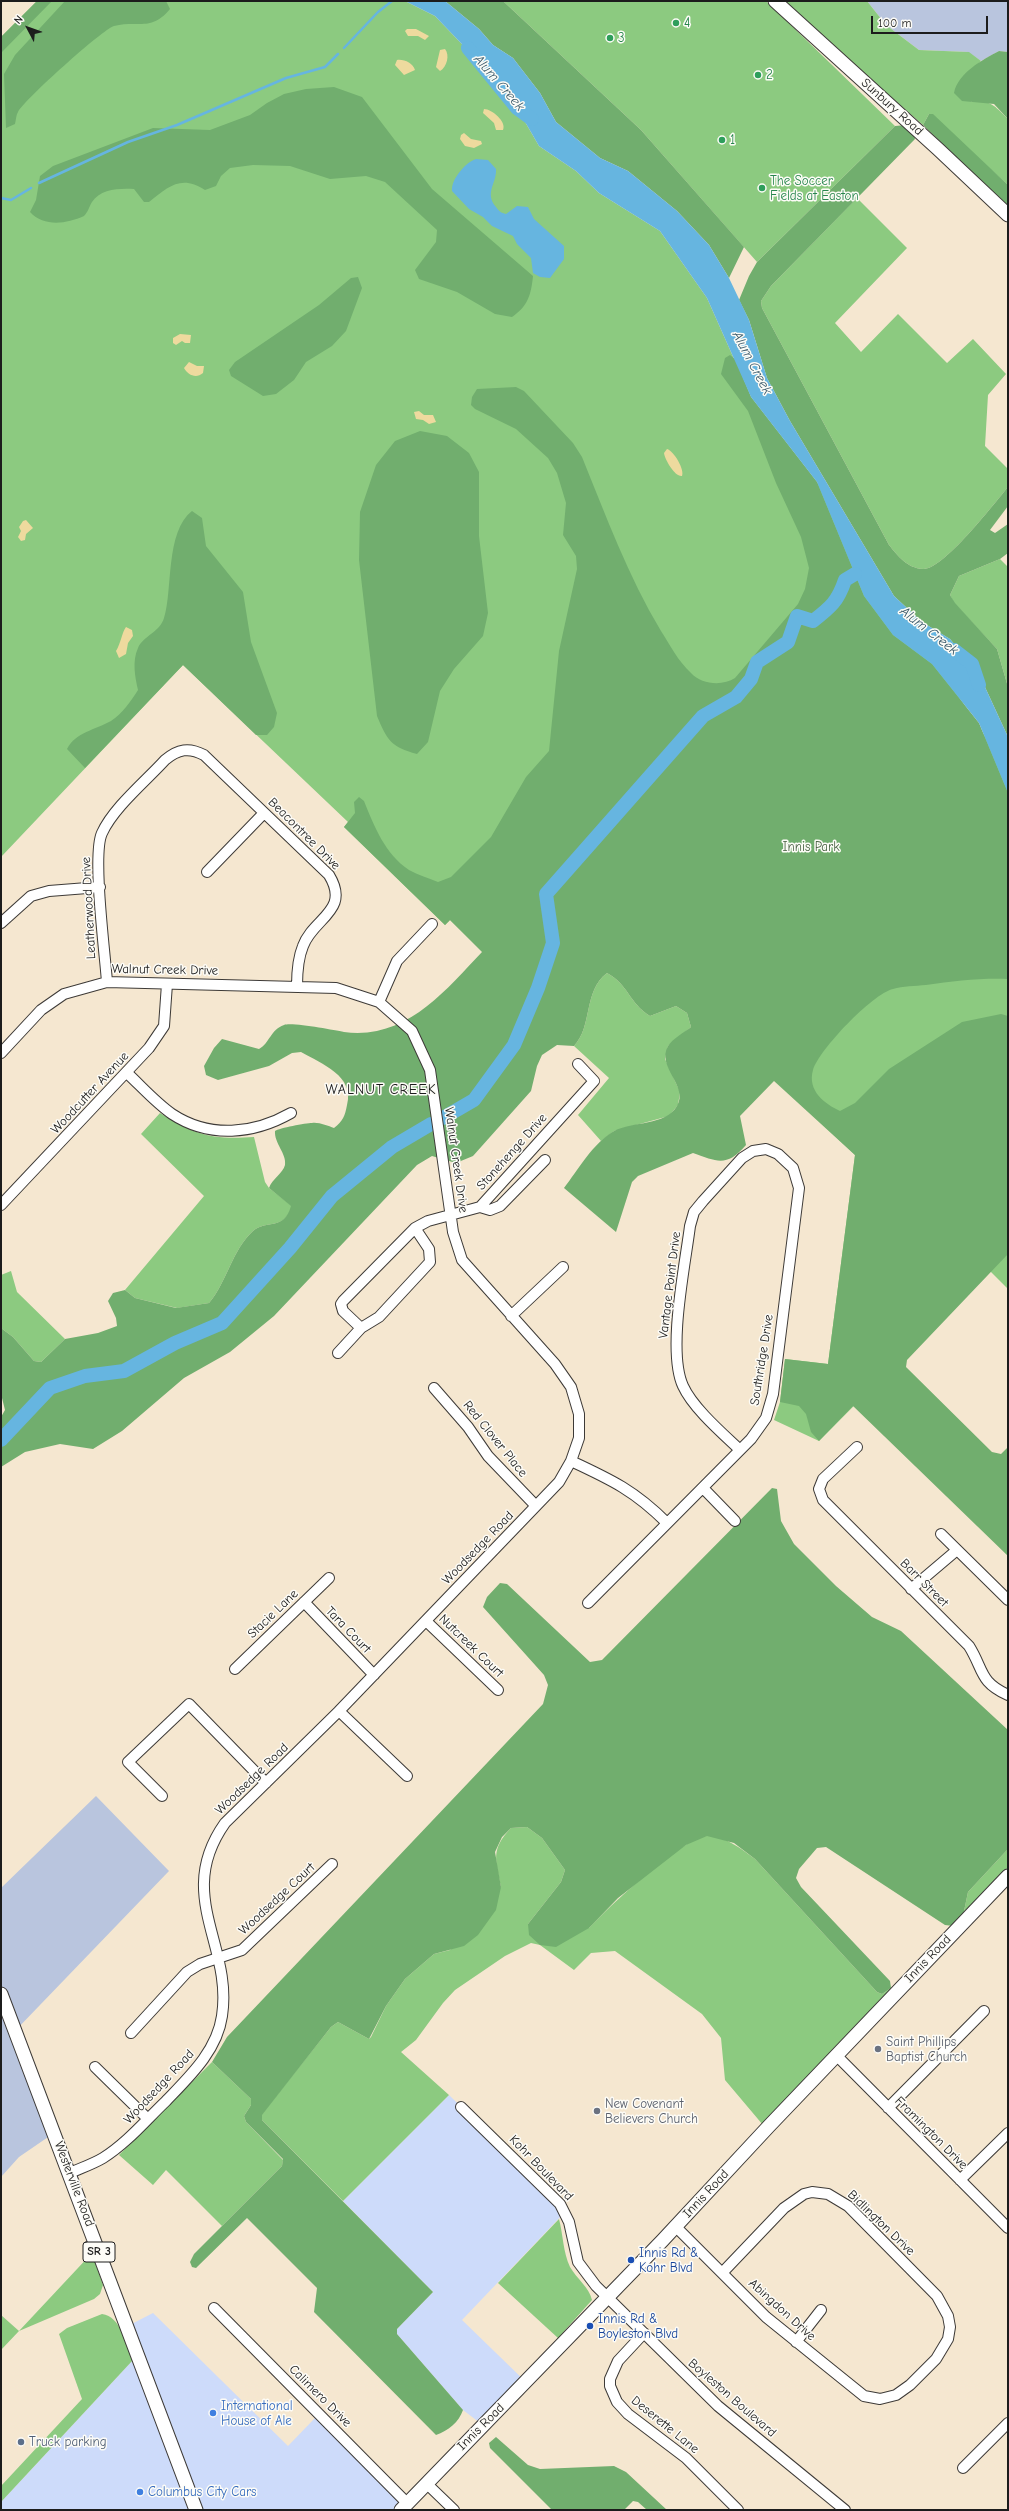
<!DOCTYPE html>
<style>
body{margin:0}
#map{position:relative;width:1009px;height:2511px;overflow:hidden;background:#f5e7d0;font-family:"Comic Neue",sans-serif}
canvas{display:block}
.frame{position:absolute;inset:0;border:2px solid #1c1c1c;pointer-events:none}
.north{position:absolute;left:8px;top:8px;width:40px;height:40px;-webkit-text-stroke:3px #fdfcf7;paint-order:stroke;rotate:311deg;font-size:11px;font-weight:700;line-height:16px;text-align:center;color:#1c1c1c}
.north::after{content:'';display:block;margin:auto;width:14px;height:18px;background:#1c1c1c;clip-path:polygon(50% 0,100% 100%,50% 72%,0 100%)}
.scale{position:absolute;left:871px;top:16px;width:117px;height:18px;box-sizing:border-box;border:2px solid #1c1c1c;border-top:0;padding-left:5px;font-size:12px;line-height:14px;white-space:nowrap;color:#1c1c1c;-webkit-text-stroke:3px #fdfcf7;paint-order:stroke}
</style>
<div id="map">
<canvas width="1009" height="2511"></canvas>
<div class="frame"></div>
<div class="north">N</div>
<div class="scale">100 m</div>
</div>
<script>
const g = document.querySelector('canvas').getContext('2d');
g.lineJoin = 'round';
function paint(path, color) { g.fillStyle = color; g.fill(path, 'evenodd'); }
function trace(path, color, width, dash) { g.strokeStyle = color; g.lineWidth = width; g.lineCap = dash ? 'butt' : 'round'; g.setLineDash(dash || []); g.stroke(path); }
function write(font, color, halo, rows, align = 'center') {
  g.font = font + ' "Comic Neue",sans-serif'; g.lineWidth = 3; g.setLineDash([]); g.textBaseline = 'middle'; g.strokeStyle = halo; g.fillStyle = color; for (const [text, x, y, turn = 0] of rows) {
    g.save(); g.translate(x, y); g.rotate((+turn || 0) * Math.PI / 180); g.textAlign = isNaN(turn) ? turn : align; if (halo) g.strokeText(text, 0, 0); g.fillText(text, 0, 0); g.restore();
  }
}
const built = new Path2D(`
 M 449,2095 L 555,2198 L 565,2212 L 462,2320 L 527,2383 L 484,2426 L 463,2410 L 397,2334 L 397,2329 L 433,2292 L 343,2201 Z
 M 153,2313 L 288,2446 L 315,2418 L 406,2508 L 404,2510 L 1,2510 L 1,2502 L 133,2360 L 120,2330 Z`);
const industrial = new Path2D(`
 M 867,1 L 1008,1 L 1008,52 L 999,51 L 981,61 L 968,52 L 919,50 L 886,25 Z
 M 96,1796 L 169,1871 L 14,2032 L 54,2133 L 19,2157 L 1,2177 L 1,1888 Z`);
const green = new Path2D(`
 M 37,1 L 405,1 L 435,16 L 478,61 L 517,108 L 539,146 L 576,171 L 599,193 L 660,231 L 707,298 L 751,397 L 817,482 L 1008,771 L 1008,1289 L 989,1270 L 819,1441 L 774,1420 L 780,1402 L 785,1359 L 828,1364 L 855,1155 L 556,876 L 483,952 L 450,920 L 445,925 L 344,827 L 348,822 L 183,665 L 1,857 L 1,37 Z
 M 503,1 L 766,1 L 895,126 L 757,262 L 641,130 Z
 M 781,1 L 867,1 L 886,25 L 919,50 L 969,52 L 981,61 L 974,68 L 971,102 C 992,100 994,106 1008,119 L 1008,185 L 929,114 L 923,125 Z
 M 857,198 L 907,248 L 835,323 L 861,352 L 898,314 L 947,363 L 973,339 L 1006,374 L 988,395 L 985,446 L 1008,469 L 1008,487 C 993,505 943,570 923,569 C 907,568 898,556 889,545 L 762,308 L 761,301 L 771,286 Z
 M 1000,559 L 1008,567 L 1008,687 L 997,649 L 954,603 L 950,595 L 959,576 Z
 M 607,973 C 628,984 629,1003 650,1016 L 676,1006 L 687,1013 L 691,1027 L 668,1046 L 665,1059 L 680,1092 L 678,1105 L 669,1116 L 614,1131 L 601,1141 L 578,1115 L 609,1078 L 574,1046 C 593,1026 583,991 607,973 Z
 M 160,1113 C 195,1135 212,1140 254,1137 L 265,1182 L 269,1188 L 292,1206 C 284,1231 267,1219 253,1231 C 232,1250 227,1282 209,1303 L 177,1308 L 135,1298 L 125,1290 L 204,1196 L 141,1134 Z
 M 11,1271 L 17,1292 L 65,1339 L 41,1362 L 34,1361 L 13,1337 L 1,1328 L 1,1275 Z
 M 527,1827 L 542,1838 L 565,1870 L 561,1882 L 528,1924 L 589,1928 C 609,1907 679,1840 706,1836 C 722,1834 743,1850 755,1859 L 877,1992 L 882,1994 L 891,1988 L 881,2002 L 763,2125 L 725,2080 L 721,2038 L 702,2014 L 615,1951 L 591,1953 L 574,1970 L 540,1945 L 531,1943 L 505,1956 L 455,1990 L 443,2003 L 416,2040 L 401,2052 L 449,2095 L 343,2201 L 262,2120 L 261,2115 L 331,2027 L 338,2022 L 369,2039 L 371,2037 L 386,2006 L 405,1979 L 434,1954 L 450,1950 L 501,1887 C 496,1860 490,1850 511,1828 Z
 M 1008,1849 L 1008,1869 L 963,1916 L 968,1892 Z
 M 212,2062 L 251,2099 L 251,2105 L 244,2116 L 246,2122 L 283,2160 L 282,2166 L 222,2226 L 166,2170 L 153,2185 L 119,2155 Z
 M 559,2219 C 563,2234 563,2252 570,2267 C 577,2279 589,2287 592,2300 L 558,2338 L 498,2283 Z
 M 92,2253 L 103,2285 L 100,2294 L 94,2299 L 19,2331 L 1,2350 L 1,2315 L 19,2331 Z
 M 102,2314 C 121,2316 126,2345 133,2360 L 1,2502 L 1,2486 L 82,2399 L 59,2334 L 67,2328 Z`);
const forest = new Path2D(`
 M 37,1 L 52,1 L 1,53 L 1,37 Z
 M 65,1 L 166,1 L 170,9 C 151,32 138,20 114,26 C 103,29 24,100 18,112 C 16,115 16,120 15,124 L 6,128 L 4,74 L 15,55 Z
 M 445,1 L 503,1 L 641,130 L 744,247 L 729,278 L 709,245 L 677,211 L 628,171 L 600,158 L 556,122 L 540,93 L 513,58 L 493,45 L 479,29 Z
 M 999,51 L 1008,52 L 1008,119 L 994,104 L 962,101 L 954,93 C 958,73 982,60 999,51 Z
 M 334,87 L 362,97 L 432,189 L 533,276 C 531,295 528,306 512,317 L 495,314 L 457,292 L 419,279 L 415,270 L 436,242 L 437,230 L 385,182 L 366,176 L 330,179 L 290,166 L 253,165 L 230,168 L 221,176 L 216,186 L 205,190 C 181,174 168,187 149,202 L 144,202 L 134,189 C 120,188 100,189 92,202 C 89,207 88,212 84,216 C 66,224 44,227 30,212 L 36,200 L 40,176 L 53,166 L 153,128 L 210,130 L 250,115 L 267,103 L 284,94 L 306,89 Z
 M 929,114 L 933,114 L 1008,185 L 1008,207 L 923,125 Z
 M 906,125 L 913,131 L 915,139 L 771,286 L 761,301 L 762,308 L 889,545 C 898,556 907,568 923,569 C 943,570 993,505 1008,487 L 1008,506 L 990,530 L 995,533 L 1008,524 L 1008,553 L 1000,559 L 959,576 L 950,595 L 955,603 L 997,649 L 1008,687 L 1008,737 L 979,674 L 950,639 L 922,622 L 894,596 L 790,421 L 767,378 L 749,320 L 739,300 L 749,276 L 757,262 L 895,126 Z
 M 358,277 L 362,288 L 346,331 L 332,346 L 306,362 L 294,380 L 276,394 L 263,396 L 231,376 L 229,370 L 235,362 L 319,305 L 351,278 Z
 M 730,355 L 736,360 L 751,397 L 817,482 L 864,596 L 893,635 L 932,664 L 979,723 L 1008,793 L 1008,979 C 980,978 954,981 926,985 C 915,986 903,986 893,989 C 872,994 819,1050 813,1070 C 807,1091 825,1104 840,1111 L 855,1103 L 889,1069 L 962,1022 L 1001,1014 L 1008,1016 L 1008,1254 L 907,1360 L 906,1367 L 992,1452 L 1001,1454 L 1008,1447 L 1008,1556 L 853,1406 L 819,1441 L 811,1432 L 806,1414 L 799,1406 L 780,1402 L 785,1359 L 828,1364 L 855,1155 L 774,1081 L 740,1116 L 746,1145 C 727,1167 718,1162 693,1153 L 638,1176 L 632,1182 L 616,1232 L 564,1188 C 578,1170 593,1143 614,1131 C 633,1121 665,1126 677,1106 C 689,1086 656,1067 668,1046 C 672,1039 685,1032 691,1027 L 687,1013 L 676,1006 L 650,1016 C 629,1003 628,984 607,973 C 583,991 593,1026 574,1046 L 557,1045 L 542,1055 L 537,1066 L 531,1091 L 473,1156 L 456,1163 L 432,1156 L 417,1165 L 274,1316 L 230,1352 L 184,1378 L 122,1431 L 93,1449 L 60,1444 L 25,1452 L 1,1467 L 1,1417 L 5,1410 L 1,1394 L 1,1328 L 13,1337 L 34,1361 L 41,1362 L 65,1339 L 98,1333 L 117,1326 L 116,1318 L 108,1301 L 113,1293 L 125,1290 L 135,1298 L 176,1308 L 209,1303 C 227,1282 232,1250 253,1231 C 267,1219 284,1231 291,1206 L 269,1188 C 272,1179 283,1173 285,1165 C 287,1154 274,1143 275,1131 C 279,1128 306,1123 312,1123 C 319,1122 328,1126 334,1128 C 343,1121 345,1116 347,1105 C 355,1076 322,1064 301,1052 L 292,1053 L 269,1066 L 218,1080 L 206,1075 L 204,1066 L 214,1048 L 222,1039 L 259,1049 C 270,1043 270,1030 284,1025 C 292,1022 333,1030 344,1032 C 406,1040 444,992 482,952 L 450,920 L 445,925 L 344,827 L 355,813 L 354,802 L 359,797 L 364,801 C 374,826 385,854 409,870 C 418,875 429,878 438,882 L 451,877 L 491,837 L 526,777 L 549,751 L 559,651 L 577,569 L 576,556 L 563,535 L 566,503 L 557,473 L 548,458 L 516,429 L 475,409 L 471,405 L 472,397 L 477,389 L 516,387 L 524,391 L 573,443 L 582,457 C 606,516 628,576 661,631 C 670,645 678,661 691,673 C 702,685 723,686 735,678 L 798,604 L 805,589 L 809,568 L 801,537 L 776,483 L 748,411 L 721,374 L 725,358 Z
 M 420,431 L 447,436 L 469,453 L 479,472 L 479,536 L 488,613 L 483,636 L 454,669 L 440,691 L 428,742 L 417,754 C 391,747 387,740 377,716 L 359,560 L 360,512 L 376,465 L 395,441 Z
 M 192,511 L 202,518 L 206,546 L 243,592 L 251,642 L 277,713 L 274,727 L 267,735 L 256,735 L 183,665 L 85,768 L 67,749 C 76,732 95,730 111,721 C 122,714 131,701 138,690 C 135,677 132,661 138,648 C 143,636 160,632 164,618 C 173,590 165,532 192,511 Z
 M 772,1488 L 777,1489 L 781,1521 L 794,1544 L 836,1586 L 872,1617 L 901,1631 L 1008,1730 L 1008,1849 L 968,1892 L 963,1916 L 953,1926 L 945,1925 L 826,1847 L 817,1848 L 799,1869 L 796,1878 L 801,1887 L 890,1981 L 891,1988 L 882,1994 L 877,1992 L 755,1859 L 734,1843 L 707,1836 L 686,1845 L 618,1898 L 589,1928 L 556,1947 L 540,1945 L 529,1935 L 528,1924 L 561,1882 L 565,1870 L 542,1838 L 527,1827 L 511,1828 L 502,1837 L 495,1852 L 501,1887 L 496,1910 L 478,1935 L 464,1946 L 434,1954 L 405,1979 L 386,2006 L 369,2039 L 338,2022 L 331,2027 L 262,2115 L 262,2120 L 433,2292 L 397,2329 L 397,2334 L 463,2410 C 459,2422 448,2431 436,2435 L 314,2312 L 317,2288 L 247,2218 L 196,2268 L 192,2267 L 190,2262 L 194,2254 L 282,2166 L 283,2159 L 246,2122 L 244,2116 L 251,2105 L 251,2099 L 212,2062 L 227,2037 L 543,1704 L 548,1685 L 544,1675 L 483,1607 L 487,1597 L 500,1583 L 507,1584 L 590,1662 L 602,1660 Z
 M 496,2437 L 528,2465 L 540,2469 L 614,2466 L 626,2472 L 667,2510 L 647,2510 L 638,2502 L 633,2501 L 624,2510 L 552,2510 L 490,2448 L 489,2443 Z`);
const sand = new Path2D(`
 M 407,29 L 416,29 L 429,36 L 425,40 L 418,36 L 408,36 L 405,31 Z
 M 445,49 C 450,55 447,67 440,71 L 436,67 L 440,50 Z
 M 397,60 C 404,59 413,63 415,70 L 404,75 L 395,65 Z
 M 484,109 C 492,109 507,122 503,130 L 496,130 L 494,123 L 483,113 Z
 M 464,133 L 471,139 L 481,141 L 482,144 L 474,148 L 465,146 L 460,139 L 461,135 Z
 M 180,334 L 191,335 L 190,343 L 185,343 L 182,341 L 176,345 L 173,343 L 173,338 Z
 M 189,362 L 197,366 L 204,366 L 203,373 C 196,379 188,375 184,368 Z
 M 419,411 L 424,415 L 433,415 L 436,422 L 429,424 L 423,420 L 416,419 L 414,412 Z
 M 667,449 C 674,451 685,470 682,476 C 675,477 665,460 664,453 Z
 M 26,520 L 33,528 L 26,534 L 25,540 L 21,541 L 18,537 L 21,531 L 19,527 L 23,521 Z
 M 126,627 L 132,630 L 133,636 L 128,643 L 126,654 L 119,658 L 116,651 C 121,643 122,632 126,627 Z`);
const water = new Path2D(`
 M 405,1 L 445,1 L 479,29 L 493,45 L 513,58 L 540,93 L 556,122 L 600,158 L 628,171 L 677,211 L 709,245 L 729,278 L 749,320 L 767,378 L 790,421 L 894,596 L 922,622 L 950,639 L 979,674 L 1008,737 L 1008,793 L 979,723 L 932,664 L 893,635 L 864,596 L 817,482 L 751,397 L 707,298 L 660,231 L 599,193 L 576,171 L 539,146 L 517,108 L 478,61 L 435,16 Z
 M 476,159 L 488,160 L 496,169 C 497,183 484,193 496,207 C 499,211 501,213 506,214 L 517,206 L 528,207 L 534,219 L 564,246 L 564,259 L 550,278 L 540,277 L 533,273 L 531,258 L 517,244 L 513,236 L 492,226 L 483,217 L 469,209 L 452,191 C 451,179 466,162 476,159 Z`);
const stream = new Path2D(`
 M 344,48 L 378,12 L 392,1
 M 39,183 L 128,142 L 177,125 L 286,78 L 325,67 L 338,54
 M 1,198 L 11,200 L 31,188`);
const river = new Path2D(`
 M 468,48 L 517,108 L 532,119
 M 954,650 L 972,664 L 979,685
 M 443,1118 L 474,1100 L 514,1045 L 538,988 L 553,943 L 546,894 L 703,716 L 736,697 L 751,679 L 757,662 L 788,642 L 797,616 L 813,621 C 831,607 838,601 845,580 L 855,574
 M 1,1440 L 50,1388 L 85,1376 L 124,1371 L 175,1343 L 222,1323 L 290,1248 L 332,1196 L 392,1147 L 431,1124`);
const minor = new Path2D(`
 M 207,872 L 264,813
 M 1,923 L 31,896 L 49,891 L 100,887
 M 107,982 C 105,953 92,854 102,833 C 114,807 146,781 165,760 C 178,749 189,747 204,755 L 329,875 C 351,911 313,918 303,946 C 298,958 297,973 297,986
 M 379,1002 L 397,961 L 432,924
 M 1,1053 L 41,1010 L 64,994 L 107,982 L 336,988 L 379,1002 L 412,1031 L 430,1070 L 453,1232 L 462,1260 L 555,1364 L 571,1387 L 579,1414 L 579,1438 L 571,1461 L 559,1482 L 339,1711 L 225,1823 C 174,1895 233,1945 222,2016 C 217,2051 189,2077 166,2101 C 146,2120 127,2143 103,2158 C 93,2164 81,2168 70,2173
 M 127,1073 C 141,1086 156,1103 172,1114 C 210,1139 254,1134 291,1113
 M 1,1205 L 149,1048 L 164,1026 L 167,984
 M 480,1207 L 490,1210 L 500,1206 L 545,1160
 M 511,1316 L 563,1267
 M 361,1328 L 343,1311 L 341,1304 L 343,1301 L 415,1228 L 428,1221 L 480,1207 L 594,1081 L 578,1064
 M 338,1353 L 361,1328 L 379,1317 L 430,1262 L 429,1249 L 415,1228
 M 434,1388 L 468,1427 L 488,1456 L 536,1506
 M 857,1447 L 823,1479 L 819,1489 L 823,1500 L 969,1646 C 984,1670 979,1682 1008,1695
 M 571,1461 C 612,1480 635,1491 667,1523
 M 703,1488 L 735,1521
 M 941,1534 L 1008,1600
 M 911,1589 L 957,1550
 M 304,1602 L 374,1675
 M 588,1603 L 751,1439 L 766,1418 L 773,1394 L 799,1188 L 793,1168 L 778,1154 L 766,1149 L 753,1151 L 742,1158 L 703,1201 L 694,1212 L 690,1226 C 685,1266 667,1351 683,1386 C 693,1408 722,1433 740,1450
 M 426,1621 L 498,1690
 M 235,1669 L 329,1578
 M 339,1711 L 407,1776
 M 162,1796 L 128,1762 L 189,1704 L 266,1783
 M 131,2033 L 187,1972 L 200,1964 L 242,1950 L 332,1864
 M 836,2055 L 1008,2228
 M 95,2067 L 148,2119
 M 461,2107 L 560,2204 L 569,2222 L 578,2262 L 596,2286 L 718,2406 L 845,2510
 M 888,2108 L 984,2011
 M 960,2180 L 1008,2133
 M 676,2227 L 766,2317 L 864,2396 L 880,2399 L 896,2395 L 910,2385 L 936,2359 L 948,2339 L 950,2327 L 948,2316 L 937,2296 L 848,2206 L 828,2194 L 812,2192 L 804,2194 L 784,2208 L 722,2273
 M 214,2308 L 407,2503
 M 644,2333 L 618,2361 L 610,2379 L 610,2386 L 617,2402 L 628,2414 L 686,2458 L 738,2510
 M 796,2342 L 821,2310
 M 963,2468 L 1008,2423
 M 426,2483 L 454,2510`);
const major = new Path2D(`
 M 775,1 L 938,149 L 1008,215
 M 1,1994 L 196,2510
 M 401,2510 L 662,2241 L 769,2126 L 1008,1876`);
const markers = [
 [676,23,4,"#2e9e5b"],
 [610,38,4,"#2e9e5b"],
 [758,75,4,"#2e9e5b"],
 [722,140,4,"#2e9e5b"],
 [762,188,4,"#2e9e5b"],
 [878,2049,4,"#6b7280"],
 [597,2111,4,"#6b7280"],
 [631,2260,4,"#1a4fb4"],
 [590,2326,4,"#1a4fb4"],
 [213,2413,4,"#3f7fe0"],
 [21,2442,4,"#5c6f8a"],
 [140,2492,4,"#3f7fe0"]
];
const shields = [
 [99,2252,32]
];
const shieldNames = [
 ["SR 3",99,2252]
];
const leisureNames = [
 ["4",684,23],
 ["3",618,38],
 ["2",766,75],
 ["1",730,140],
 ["The Soccer",770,181],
 ["Fields at Easton",770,196]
];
const streetNames = [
 ["Sunbury Road",892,107,42],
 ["Beacontree Drive",304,834,45],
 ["Leatherwood Drive",89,908,-93],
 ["Walnut Creek Drive",165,970,1],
 ["Woodcutter Avenue",90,1093,-47],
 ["Stonehenge Drive",512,1152,-48],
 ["Walnut Creek Drive",456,1160,82],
 ["Vantage Point Drive",670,1285,-83],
 ["Southridge Drive",762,1360,-81],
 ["Red Clover Place",495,1439,51],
 ["Woodsedge Road",478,1548,-46],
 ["Barr Street",924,1583,45],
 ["Stacie Lane",273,1614,-44],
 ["Tara Court",348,1630,46],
 ["Nutcreek Court",471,1646,44],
 ["Woodsedge Road",252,1779,-44],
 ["Woodsedge Court",277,1899,-43],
 ["Innis Road",928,1959,-46],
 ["Woodsedge Road",159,2087,-47],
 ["Framington Drive",931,2133,45],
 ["Kohr Boulevard",541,2168,46],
 ["Westerville Road",74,2184,69],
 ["Innis Road",706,2194,-47],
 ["Bidlington Drive",881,2223,44],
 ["Abingdon Drive",782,2310,42],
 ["Calimero Drive",320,2396,45],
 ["Boyleston Boulevard",732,2398,41],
 ["Deserette Lane",665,2425,39],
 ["Innis Road",481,2427,-45]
];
const parkNames = [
 ["Innis Park",811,847]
];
const worshipNames = [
 ["Saint Phillips",886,2042],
 ["Baptist Church",886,2057],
 ["New Covenant",605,2104],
 ["Believers Church",605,2119]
];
const transitNames = [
 ["Innis Rd &",639,2253],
 ["Kohr Blvd",639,2268],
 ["Innis Rd &",598,2319],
 ["Boyleston Blvd",598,2334]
];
const shopNames = [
 ["International",221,2406],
 ["House of Ale",221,2421],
 ["Columbus City Cars",148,2492]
];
const serviceNames = [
 ["Truck parking",29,2442]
];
const waterNames = [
 ["Alum Creek",499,83,49],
 ["Alum Creek",752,363,62],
 ["Alum Creek",929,631,38]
];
const neighbourhoodNames = [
 ["WALNUT CREEK",381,1090]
];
paint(built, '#cddbfa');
paint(industrial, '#b9c5de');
paint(green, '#8cca80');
paint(forest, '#71ae6e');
paint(sand, '#eeda9e');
paint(water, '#66b5e0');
trace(stream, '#66b5e0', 2.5);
trace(river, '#66b5e0', 14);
trace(minor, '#3d3a37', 12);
trace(major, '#3d3a37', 15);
trace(minor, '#fff', 10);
trace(major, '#fff', 13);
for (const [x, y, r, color] of markers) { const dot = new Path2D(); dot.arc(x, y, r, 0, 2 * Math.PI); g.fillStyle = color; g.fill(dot); trace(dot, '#fdfcf7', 1.5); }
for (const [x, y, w] of shields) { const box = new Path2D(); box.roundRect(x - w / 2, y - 10, w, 20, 3); g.fillStyle = '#fdfcf7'; g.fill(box); trace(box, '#1c1c1c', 1); }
write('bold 12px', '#1c1c1c', null, shieldNames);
write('13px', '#27864d', '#fdfcf7', leisureNames, 'left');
write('13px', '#1c1c1c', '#fdfcf7', streetNames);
write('13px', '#496244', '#fdfcf7', parkNames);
write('13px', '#5b616d', '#fdfcf7', worshipNames, 'left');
write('13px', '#164399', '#fdfcf7', transitNames, 'left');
write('13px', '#366cbe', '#fdfcf7', shopNames, 'left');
write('13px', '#4e5e75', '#fdfcf7', serviceNames, 'left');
write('italic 14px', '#3a596a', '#fdfcf7', waterNames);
g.letterSpacing = '1px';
write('14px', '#1c1c1c', '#fdfcf7', neighbourhoodNames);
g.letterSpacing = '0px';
</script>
